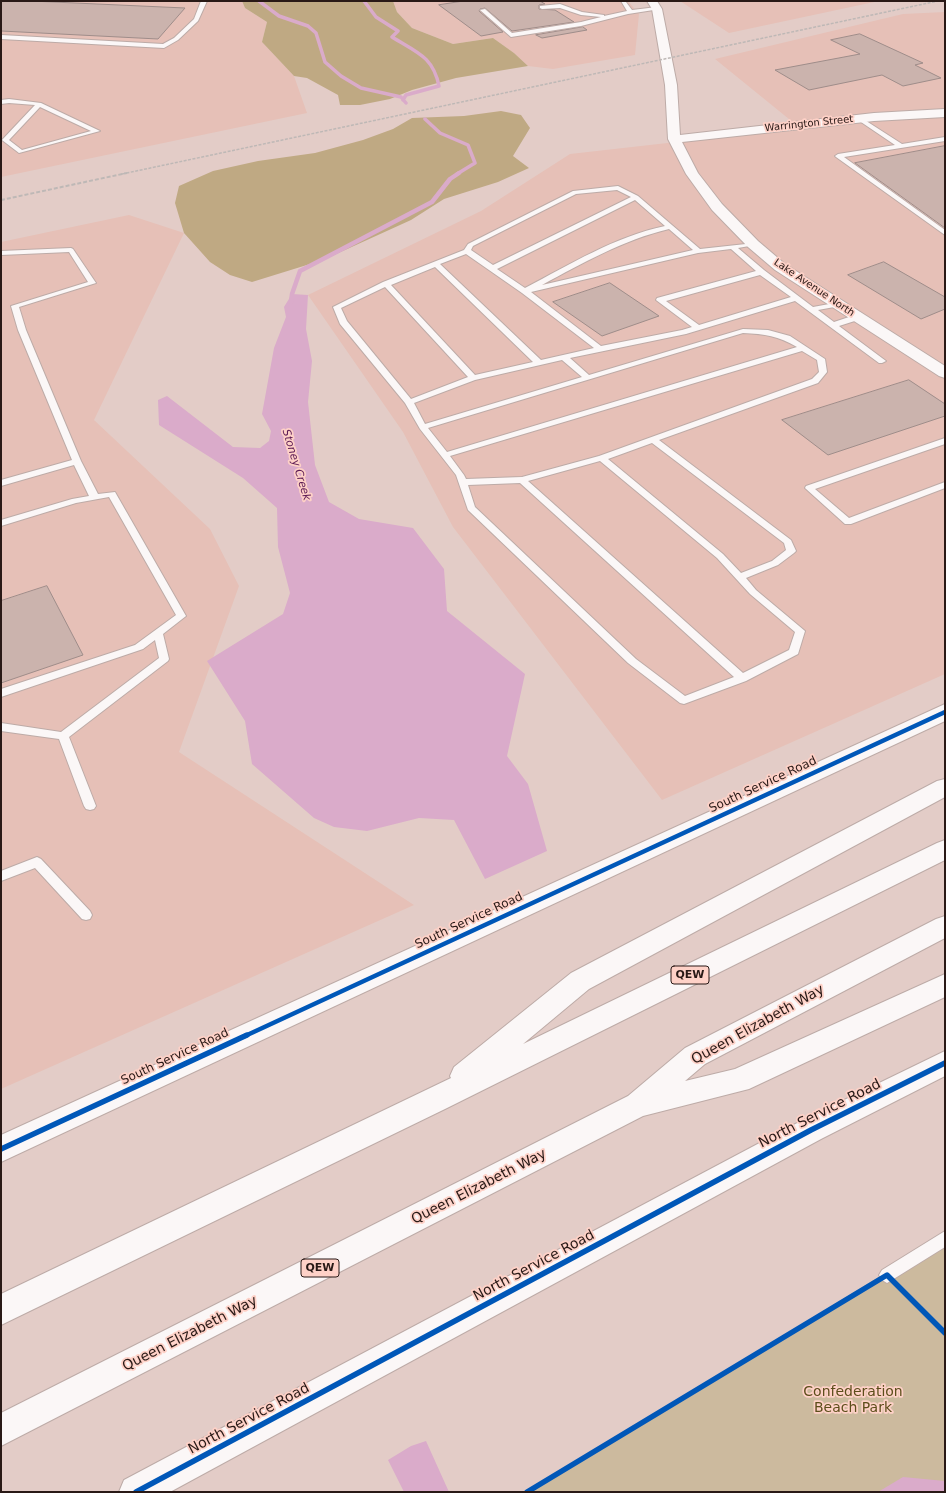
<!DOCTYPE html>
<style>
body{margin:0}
#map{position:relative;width:946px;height:1493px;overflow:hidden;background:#e3ccc7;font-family:"DejaVu Sans",sans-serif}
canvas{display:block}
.frame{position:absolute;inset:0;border:2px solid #291916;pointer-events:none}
</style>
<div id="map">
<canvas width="946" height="1493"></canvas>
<div class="frame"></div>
</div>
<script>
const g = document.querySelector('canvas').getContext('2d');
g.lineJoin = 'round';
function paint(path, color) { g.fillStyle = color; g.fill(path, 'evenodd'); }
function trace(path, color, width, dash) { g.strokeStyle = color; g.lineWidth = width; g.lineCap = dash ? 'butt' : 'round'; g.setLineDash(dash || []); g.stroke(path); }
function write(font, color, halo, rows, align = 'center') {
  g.font = font + ' "DejaVu Sans",sans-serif'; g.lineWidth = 3.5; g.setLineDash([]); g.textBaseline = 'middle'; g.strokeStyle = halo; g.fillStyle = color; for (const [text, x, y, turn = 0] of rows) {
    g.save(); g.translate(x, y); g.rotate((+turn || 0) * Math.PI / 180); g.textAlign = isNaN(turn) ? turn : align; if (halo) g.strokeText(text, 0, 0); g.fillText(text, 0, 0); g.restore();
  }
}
const built = new Path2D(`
 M 1,1 L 242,1 L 245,8 L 267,22 L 262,42 L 294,76 L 307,113 L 1,177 Z
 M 393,1 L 628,1 L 639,14 L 635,55 L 553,69 L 528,66 L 514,53 L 493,38 L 453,44 L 412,28 L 397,12 Z
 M 680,1 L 879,1 L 729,33 Z
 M 945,12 L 945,674 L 662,800 L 453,527 L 403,432 L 308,295 L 481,211 L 570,154 L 800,128 L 715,59 L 903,14 Z
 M 129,215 L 184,233 L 94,420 L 210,529 L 239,586 L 179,752 L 414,905 L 1,1089 L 1,242 Z`);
const green = new Path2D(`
 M 945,1236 L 945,1492 L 530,1492 Z`);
const forest = new Path2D(`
 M 242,1 L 393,1 L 397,12 L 412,28 L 453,44 L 493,38 L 514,53 L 528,66 L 456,78 L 412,90 L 390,99 L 360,105 L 340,105 L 338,95 L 307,78 L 294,76 L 262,42 L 267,22 L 245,8 Z
 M 501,111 L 521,115 L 530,128 L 513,156 L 529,168 L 498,182 L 444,199 L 411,220 L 323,260 L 252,282 L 230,275 L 210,262 L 184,233 L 175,203 L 179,186 L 213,171 L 258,161 L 315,153 L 363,140 L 393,129 L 412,118 L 464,116 Z`);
const water = new Path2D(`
 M 292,294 L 308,295 L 306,329 L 312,361 L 308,402 L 315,465 L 329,502 L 359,519 L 413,528 L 444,569 L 447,611 L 525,674 L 507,756 L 528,784 L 547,851 L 485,879 L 454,820 L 419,818 L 367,831 L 334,827 L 314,818 L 252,764 L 245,721 L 207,661 L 283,614 L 290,593 L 278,547 L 277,508 L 243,478 L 159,425 L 158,400 L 167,396 L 233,447 L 260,448 L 269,441 L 271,431 L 262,414 L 274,348 L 286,317 L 284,307 Z
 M 426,1441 L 449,1492 L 404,1492 L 388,1460 L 411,1446 Z
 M 903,1477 L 945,1481 L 945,1492 L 878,1492 Z`);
const streamFar1 = new Path2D(`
 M 259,1 L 279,16 L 308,26 L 316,33 L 325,62 L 341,76 L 361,88 L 401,97 L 406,103
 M 364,1 L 376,17 L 398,31 L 392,37 C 416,52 433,56 439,86 L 406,95 L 403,100
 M 425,119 L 440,133 L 468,145 L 475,163 L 457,174`);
const stream = new Path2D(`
 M 291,302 L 292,294 L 300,271 L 432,202 L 450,179 L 459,173`);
const building = new Path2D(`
 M 1,1 L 31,1 L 185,8 L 158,39 L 1,31 Z
 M 464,1 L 540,1 L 545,4 L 539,5 L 539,9 L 555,10 L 574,22 L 512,31 L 485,8 L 480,9 L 479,11 L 503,32 L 481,36 L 439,5 Z
 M 583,27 L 587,30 L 542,38 L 536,35 Z
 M 860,34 L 923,63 L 915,65 L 941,78 L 903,86 L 882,75 L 809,90 L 775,70 L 860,54 L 831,40 Z
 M 945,146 L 945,228 L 855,163 Z
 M 884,262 L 945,297 L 945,309 L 921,319 L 848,275 Z
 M 610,283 L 659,316 L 602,336 L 553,302 Z
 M 909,380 L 945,404 L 945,416 L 828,455 L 782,420 Z
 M 47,586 L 83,655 L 1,683 L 1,601 Z`);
const lane = new Path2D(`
 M 201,1 L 207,1 L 198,21 L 178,40 L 164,48 L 1,39 L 1,35 L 163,44 L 174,38 L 194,19 Z
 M 621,1 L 627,1 L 626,2 L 632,10 L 657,7 L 660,9 L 628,14 L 581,26 L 511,37 L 480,10 L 485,9 L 512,33 L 581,22 L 601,17 L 581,15 L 560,8 L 542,9 L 540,8 L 540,6 L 560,4 L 582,12 L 604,15 L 604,16 L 627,11 Z
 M 9,99 L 41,103 L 100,131 L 19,153 L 2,140 L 35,105 L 9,103 L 1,104 L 1,100 ZM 40,107 L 91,131 L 22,150 L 9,140 Z
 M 860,117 L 902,144 L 945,137 L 945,141 L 844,157 L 945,230 L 945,235 L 836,157 L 835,156 L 838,154 L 895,145 L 858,120 L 858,118 Z
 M 618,186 L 638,196 L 700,249 L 755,243 L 755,245 L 738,248 L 764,270 L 813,307 L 840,302 L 840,306 L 818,310 L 834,322 L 855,315 L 861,315 L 861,319 L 839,326 L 886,361 L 882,363 L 879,363 L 795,301 L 686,334 L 570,358 L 589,375 L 743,329 L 768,330 L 790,336 L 825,359 L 827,372 L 818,383 L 659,440 L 791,540 L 796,551 L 794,553 L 778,565 L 746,578 L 756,590 L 805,631 L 798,654 L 746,681 L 684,704 L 680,703 L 628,663 L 468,510 L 456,475 L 420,429 L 405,403 L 340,324 L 333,307 L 383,282 L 464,250 L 468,244 L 573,191 ZM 617,190 L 631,197 L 493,265 L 471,250 L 473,246 L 576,194 ZM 635,200 L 665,226 C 614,237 571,264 525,288 L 497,269 ZM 669,229 L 693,250 L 542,285 C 583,263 623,240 669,229 ZM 731,249 L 756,271 L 657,298 L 656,300 L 692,327 L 682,330 L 601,346 L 531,292 L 698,253 ZM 466,254 L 522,293 L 594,348 L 541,360 L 440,264 ZM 435,267 L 533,362 L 475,375 L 391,285 ZM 760,275 L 791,297 L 699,325 L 666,301 ZM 385,287 L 468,377 L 411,399 L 347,321 L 341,308 ZM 743,333 C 765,334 778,336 797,347 L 447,452 L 428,428 ZM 802,351 L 817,360 L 819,372 L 812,379 L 599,456 L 522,477 L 466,479 L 464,475 L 450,456 ZM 562,360 L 582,377 L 425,424 L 414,403 L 475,380 ZM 652,443 L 784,543 L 786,550 L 772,561 L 741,573 L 723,554 L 608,459 ZM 600,461 L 717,558 L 750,594 L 795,632 L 789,650 L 743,673 L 528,481 ZM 520,483 L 734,677 L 685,696 L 636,659 L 475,507 L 468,485 Z
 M 71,248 L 73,249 L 96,283 L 19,307 L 26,330 L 81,461 L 98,494 L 115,492 L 186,616 L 163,634 L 169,659 L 168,661 L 69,737 L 96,806 L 94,809 L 90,810 L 86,809 L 84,806 L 59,739 L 1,731 L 1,723 L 61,732 L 159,658 L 155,640 L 143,649 L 1,697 L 1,689 L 135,645 L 176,615 L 109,497 L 76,503 L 1,526 L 1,520 L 72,499 L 89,496 L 74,465 L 1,486 L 1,480 L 72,460 L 18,330 L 11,306 L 88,282 L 69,252 L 1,255 L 1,251 Z
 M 945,438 L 945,444 L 815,489 L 849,518 L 945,482 L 945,488 L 851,524 L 845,524 L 805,488 L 806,486 Z
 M 37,857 L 41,859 L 90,911 L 92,915 L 90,919 L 86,920 L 82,919 L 35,868 L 1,881 L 1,871 Z
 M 945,1231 L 945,1247 L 892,1280 L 887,1283 L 882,1280 L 879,1275 L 882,1270 Z`);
const secondary = new Path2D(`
 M 647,1 L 657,1 L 662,9 L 677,85 L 680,135 L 874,113 L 945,109 L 945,117 L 874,121 L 682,142 L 698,173 L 722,204 L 758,241 L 785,264 L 945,366 L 945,378 L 939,376 L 775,270 L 748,247 L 712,210 L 686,174 L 668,139 L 665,85 L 652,9 Z
 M 945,704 L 945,721 L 1,1162 L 1,1135 Z
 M 945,1051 L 945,1076 L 821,1139 L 170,1492 L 119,1492 L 124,1480 L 801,1121 Z`);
const highway = new Path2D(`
 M 945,779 L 945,797 L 589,989 L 523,1044 L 937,843 L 945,840 L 945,860 L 445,1109 L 1,1325 L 1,1294 L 451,1078 L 450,1076 L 454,1067 L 571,973 L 937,781 Z
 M 945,916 L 945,938 L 705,1064 L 685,1081 L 735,1069 L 945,974 L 945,997 L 749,1089 L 643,1116 L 1,1446 L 1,1413 L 628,1096 L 685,1048 L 936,919 Z`);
const railFar1 = new Path2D(`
 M 122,174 L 938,1`);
const rail = new Path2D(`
 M 1,200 L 127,173`);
const cyclewayFar1 = new Path2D(`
 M 245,1036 L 945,712`);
const cycleway = new Path2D(`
 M 1,1149 L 247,1035
 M 136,1492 L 811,1130 L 945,1063
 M 527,1492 L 887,1275 L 945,1333`);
const farStreetnames = [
 ["Warrington Street",809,124,-6],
 ["Lake Avenue North",814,288,34]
];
const farWaternames = [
 ["Stoney Creek",296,465,73]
];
const shields = [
 [690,975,38],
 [320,1268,38]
];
const shieldNames = [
 ["QEW",690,975],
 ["QEW",320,1268]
];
const streetNames = [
 ["South Service Road",763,785,-25],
 ["South Service Road",469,921,-25],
 ["South Service Road",175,1057,-25]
];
const nearStreetnames = [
 ["Queen Elizabeth Way",758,1025,-29],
 ["North Service Road",820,1114,-27],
 ["Queen Elizabeth Way",479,1187,-27],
 ["North Service Road",534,1266,-28],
 ["Queen Elizabeth Way",190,1334,-27],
 ["North Service Road",249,1419,-28]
];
const nearParknames = [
 ["Confederation",853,1392],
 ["Beach Park",853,1408]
];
paint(built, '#e6c0b7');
paint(green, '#ccba9e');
paint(forest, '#bfa983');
paint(water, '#daabca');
trace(streamFar1, '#daabca', 3.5);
trace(stream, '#daabca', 4.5);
paint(building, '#cbb3ad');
trace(building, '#9f8d8a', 1);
trace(lane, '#bdaba7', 2);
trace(secondary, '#bdaba7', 2);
trace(highway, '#bdaba7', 2);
paint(lane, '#fbf7f7');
paint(secondary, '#fbf7f7');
paint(highway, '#fbf7f7');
trace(railFar1, '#beb8b6', 1.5, [3, 1.5]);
trace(rail, '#beb8b6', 2, [4, 2]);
trace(cyclewayFar1, '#0057b8', 4.5);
trace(cycleway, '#0057b8', 5.5);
write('10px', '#291916', '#fed1c7', farStreetnames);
write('italic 11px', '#5e1c55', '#fed1c7', farWaternames);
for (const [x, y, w] of shields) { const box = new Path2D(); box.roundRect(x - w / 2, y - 9, w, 18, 3); g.fillStyle = '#fed1c7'; g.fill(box); trace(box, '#291916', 1); }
write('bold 11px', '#291916', null, shieldNames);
write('12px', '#291916', '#fed1c7', streetNames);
write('14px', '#291916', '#fed1c7', nearStreetnames);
write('14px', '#5c4d1a', '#fed1c7', nearParknames);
</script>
